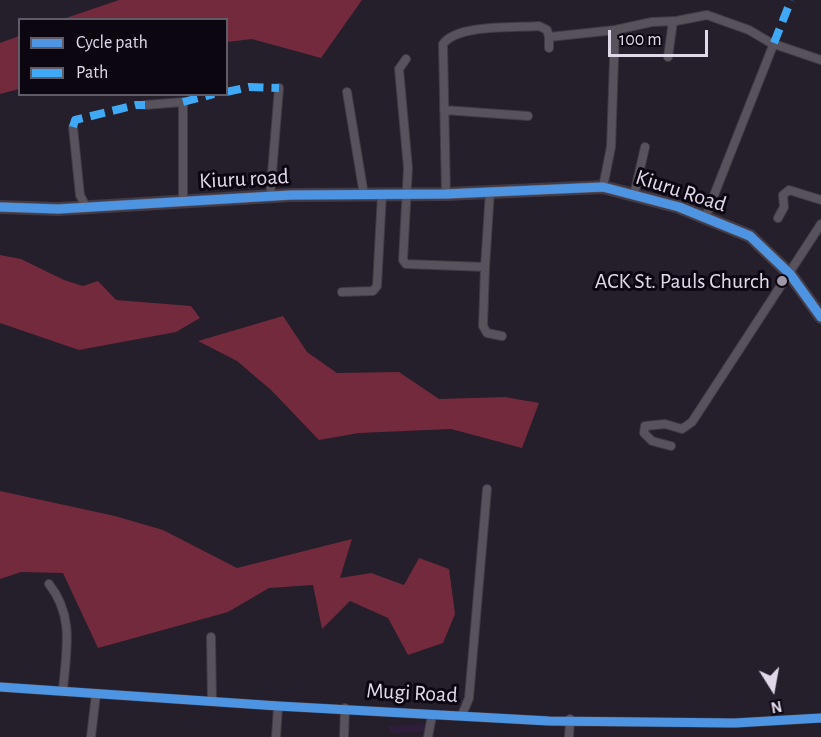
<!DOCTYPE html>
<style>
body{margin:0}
#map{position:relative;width:821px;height:737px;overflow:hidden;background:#251e2b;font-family:"Alegreya Sans",sans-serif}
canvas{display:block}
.legend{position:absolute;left:18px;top:18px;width:210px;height:78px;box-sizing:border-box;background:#0c0611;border:2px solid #615a67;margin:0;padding:8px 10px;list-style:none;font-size:18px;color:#e1d9e9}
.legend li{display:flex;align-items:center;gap:12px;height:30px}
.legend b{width:30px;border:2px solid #615a67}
.north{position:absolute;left:743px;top:659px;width:60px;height:60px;-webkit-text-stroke:4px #0c0611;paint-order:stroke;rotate:169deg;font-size:16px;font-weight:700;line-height:24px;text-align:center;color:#e1d9e9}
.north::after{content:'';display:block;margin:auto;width:21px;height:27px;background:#e1d9e9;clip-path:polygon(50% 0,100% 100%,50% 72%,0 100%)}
.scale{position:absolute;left:608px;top:30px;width:100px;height:27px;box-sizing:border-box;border:3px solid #e1d9e9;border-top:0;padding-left:8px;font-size:18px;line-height:21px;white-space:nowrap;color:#e1d9e9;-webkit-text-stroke:4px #0c0611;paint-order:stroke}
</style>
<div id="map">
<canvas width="821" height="737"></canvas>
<ul class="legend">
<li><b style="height:8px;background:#4d94e3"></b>Cycle path</li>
<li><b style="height:8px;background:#3fa9f5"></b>Path</li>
</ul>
<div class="north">N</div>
<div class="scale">100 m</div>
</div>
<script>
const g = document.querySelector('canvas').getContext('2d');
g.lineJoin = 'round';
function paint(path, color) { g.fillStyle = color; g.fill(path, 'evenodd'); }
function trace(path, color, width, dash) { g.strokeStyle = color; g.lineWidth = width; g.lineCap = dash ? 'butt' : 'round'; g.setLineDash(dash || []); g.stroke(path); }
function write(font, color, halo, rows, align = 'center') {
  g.font = font + ' "Alegreya Sans",sans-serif'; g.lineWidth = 6; g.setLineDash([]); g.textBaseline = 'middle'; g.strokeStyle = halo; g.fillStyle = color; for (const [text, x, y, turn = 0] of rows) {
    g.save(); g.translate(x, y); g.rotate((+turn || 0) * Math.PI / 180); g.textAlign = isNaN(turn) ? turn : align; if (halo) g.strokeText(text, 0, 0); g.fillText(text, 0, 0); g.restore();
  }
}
const built = new Path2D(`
 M 424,724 L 427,732 L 391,733 L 388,726 Z`);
const forest = new Path2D(`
 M 119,0 L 362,0 L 321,58 L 252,39 L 227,42 L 226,20 L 63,19 Z
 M 19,36 L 19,89 L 0,94 L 0,43 Z
 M 0,255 L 21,259 L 64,280 L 83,286 L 98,281 L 116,300 L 191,306 L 200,318 L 176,332 L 79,350 L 0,323 Z
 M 283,316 L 307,352 L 337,373 L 399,372 L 439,399 L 505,397 L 539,403 L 522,448 L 451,429 L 359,433 L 319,440 L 271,390 L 237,361 L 198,341 Z
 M 0,491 L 115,516 L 163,530 L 237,568 L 352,539 L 340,578 L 371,573 L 404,585 L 419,558 L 449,569 L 455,614 L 443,643 L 408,655 L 388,618 L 350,601 L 322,629 L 313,585 L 269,588 L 228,612 L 98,648 L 63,573 L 21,572 L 0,579 Z`);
const street = new Path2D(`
 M 549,48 L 549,37 L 615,30
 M 668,57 L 673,21
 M 406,59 L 399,69 L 408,168 L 403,260 L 406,264 L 485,267 L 490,191
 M 347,92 L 364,195
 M 145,105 L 183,102 L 183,201
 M 444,110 L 528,116
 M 73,127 L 80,195 L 86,207
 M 603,187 L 611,147 L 615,30 L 652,22 L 676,21 L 707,15 L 749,30 L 771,43 L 821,60
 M 446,194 L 443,44 C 457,24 514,28 539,26 L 547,30 L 549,37
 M 634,195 L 645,147
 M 270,197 L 279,88
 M 705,218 L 774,43
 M 778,218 L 784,207 L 783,195 L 789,190 L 821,200
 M 485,267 L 483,326 L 487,333 L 502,336
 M 342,292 L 373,291 L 377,286 L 382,194
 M 671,446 L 652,441 L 644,433 L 645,426 L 665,424 L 682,429 L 692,422 L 821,224
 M 49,584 C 75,617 66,651 63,690
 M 211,637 L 212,701
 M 0,687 L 278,706 L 549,721 L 735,723 L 821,718
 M 462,715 L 469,698 L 487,489
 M 91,737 L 96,694
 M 276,737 L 278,706
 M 344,737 L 345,708
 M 428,737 L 432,715
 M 569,737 L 570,719`);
const secondary = new Path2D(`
 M 0,207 L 58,209 L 291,195 L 446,194 L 603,187 L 679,207 L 750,236 L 790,274 L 821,317`);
const quiet = new Path2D(`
 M 774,43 L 791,0
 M 226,92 L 249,87 L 279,88
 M 183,102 L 214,94
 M 73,127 L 75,120 L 136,105 L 145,105`);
const cycleway = new Path2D(`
 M 0,207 L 58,209 L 291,195 L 446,194 L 603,187 L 679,207 L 750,236 L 790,274 L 821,317
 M 0,687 L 278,706 L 549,721 L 735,723 L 821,718`);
const markers = [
 [782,281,6,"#9f98a6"]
];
const streetNames = [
 ["Kiuru road",244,179,-3],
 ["Kiuru Road",681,191,18],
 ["Mugi Road",412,693,3]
];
const poiNames = [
 ["ACK St. Pauls Church",770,281]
];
paint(built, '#2f1e3b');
paint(forest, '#732a3c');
trace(street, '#403b46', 10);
trace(secondary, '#403b46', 14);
trace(street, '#58525d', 8);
trace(secondary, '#605864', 10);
trace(quiet, '#3fa9f5', 8, [15, 8]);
trace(cycleway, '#4d94e3', 9);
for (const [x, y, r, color] of markers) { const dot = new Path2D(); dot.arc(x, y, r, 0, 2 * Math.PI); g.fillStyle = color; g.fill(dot); trace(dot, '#0c0611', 2); }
write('22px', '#e1d9e9', '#0c0611', streetNames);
write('22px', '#e1d9e9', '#0c0611', poiNames, 'right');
</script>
